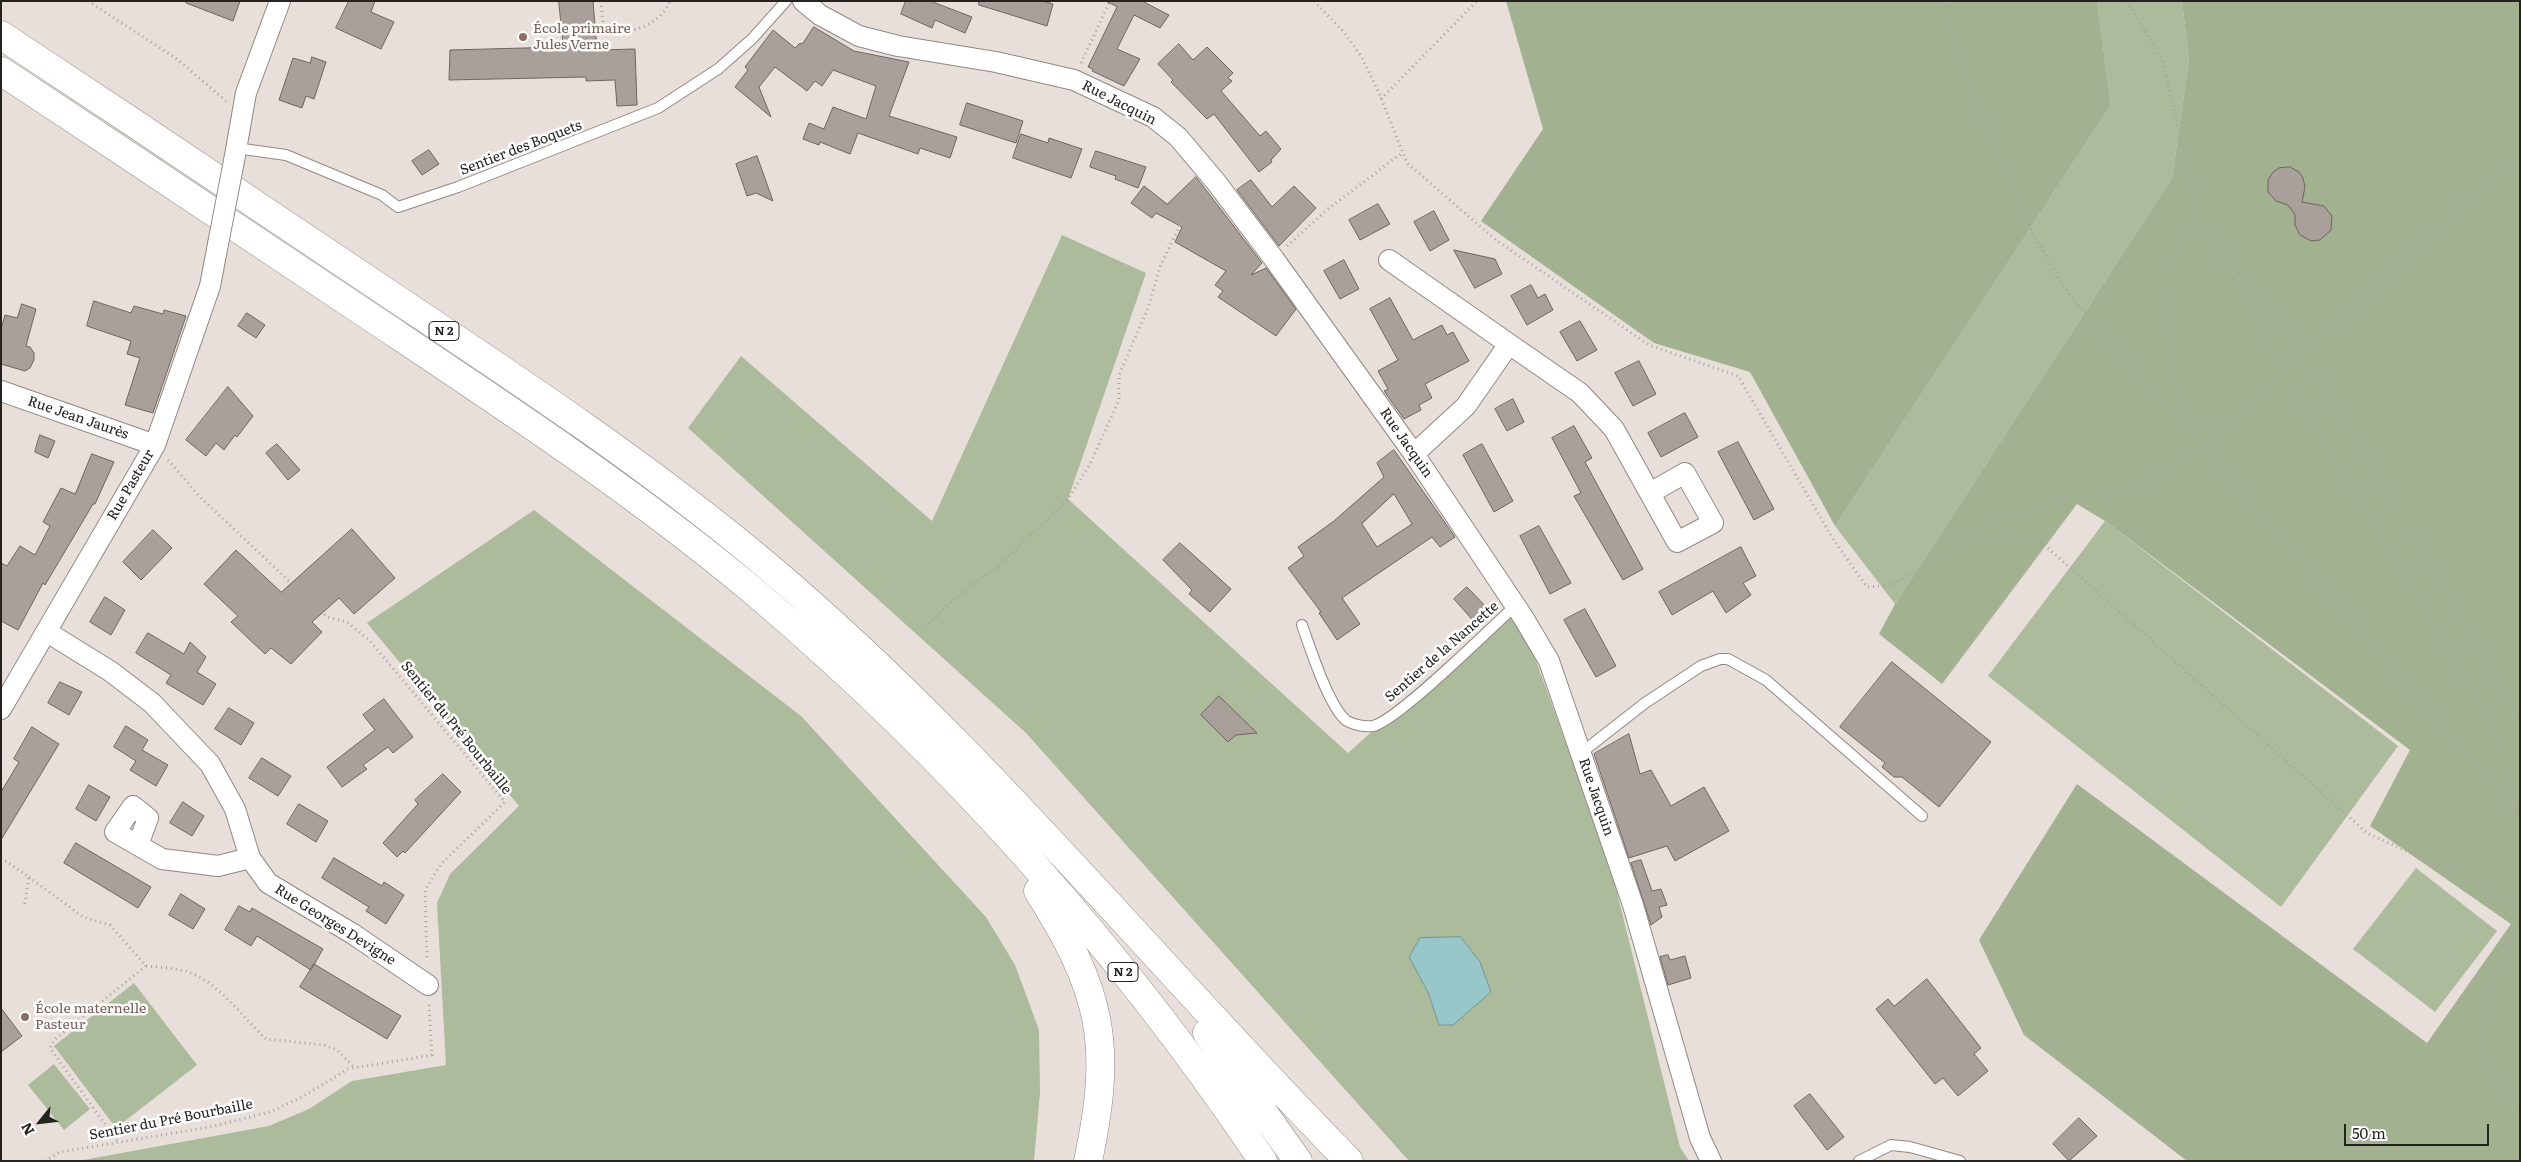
<!DOCTYPE html>
<meta charset="utf-8">
<style>
body{margin:0}
#map{position:relative;width:2521px;height:1162px;overflow:hidden;background:#e8dfda;font-family:Literata,serif}
canvas{display:block}
.frame{position:absolute;inset:0;border:2px solid #252220;pointer-events:none}
.north{position:absolute;left:15px;top:1097px;width:50px;height:50px;-webkit-text-stroke:4px #fff;paint-order:stroke;rotate:241deg;font-size:14px;font-weight:700;line-height:20px;text-align:center;color:#252220}
.north::after{content:'';display:block;margin:auto;width:18px;height:22px;background:#252220;clip-path:polygon(50% 0,100% 100%,50% 72%,0 100%)}
.scale{position:absolute;left:2344px;top:1124px;width:145px;height:22px;box-sizing:border-box;border:2px solid #252220;border-top:0;padding-left:6px;font-size:15px;line-height:18px;white-space:nowrap;color:#252220;-webkit-text-stroke:4px #fff;paint-order:stroke}
</style>
<div id="map">
<canvas width="2521" height="1162"></canvas>
<div class="frame"></div>
<div class="north">N</div>
<div class="scale">50 m</div>
</div>
<script>
const g = document.querySelector('canvas').getContext('2d');
g.lineJoin = 'round';
function paint(path, color) { g.fillStyle = color; g.fill(path, 'evenodd'); }
function trace(path, color, width, dash) { g.strokeStyle = color; g.lineWidth = width; g.lineCap = dash ? 'butt' : 'round'; g.setLineDash(dash || []); g.stroke(path); }
function write(font, color, halo, rows, align = 'center') {
  g.font = font + ' Literata,serif'; g.lineWidth = 5; g.setLineDash([]); g.textBaseline = 'middle'; g.strokeStyle = halo; g.fillStyle = color; for (const [text, x, y, turn = 0] of rows) {
    g.save(); g.translate(x, y); g.rotate((+turn || 0) * Math.PI / 180); g.textAlign = isNaN(turn) ? turn : align; if (halo) g.strokeText(text, 0, 0); g.fillText(text, 0, 0); g.restore();
  }
}
const green = new Path2D(`
 M 2097,1 L 2182,1 L 2189,60 L 2172,178 L 1895,604 L 1835,526 L 2111,105 Z
 M 1062,235 L 1146,273 L 1068,499 L 1348,753 L 1515,603 L 1610,864 L 1680,1147 L 1689,1161 L 1409,1161 L 1026,733 L 688,428 L 741,356 L 932,521 Z
 M 534,510 L 801,716 L 986,917 L 1015,965 L 1039,1030 L 1040,1092 L 1034,1161 L 78,1161 L 269,1126 L 309,1109 L 352,1081 L 446,1065 L 437,903 L 450,874 L 519,806 L 367,623 Z
 M 2105,521 L 2398,746 L 2281,907 L 1988,676 Z
 M 2416,868 L 2497,931 L 2435,1012 L 2353,949 Z
 M 134,983 L 197,1065 L 116,1128 L 54,1046 Z
 M 54,1064 L 90,1109 L 64,1130 L 28,1085 Z`);
const forest = new Path2D(`
 M 1506,1 L 2097,1 L 2111,105 L 1835,526 L 1750,372 L 1654,343 L 1481,221 L 1543,129 Z
 M 2182,1 L 2520,1 L 2520,1161 L 2187,1161 L 2024,1035 L 1979,940 L 2077,784 L 2427,1043 L 2511,924 L 2370,826 L 2410,750 L 2105,521 L 2077,504 L 1942,684 L 1879,634 L 1895,604 L 2172,178 L 2189,60 Z`);
const water = new Path2D(`
 M 1461,937 L 1480,962 L 1491,992 L 1453,1025 L 1439,1025 L 1428,992 L 1409,957 L 1420,938 Z`);
const building = new Path2D(`
 M 186,1 L 240,1 L 233,21 L 186,3 Z
 M 349,1 L 375,1 L 371,12 L 394,22 L 381,49 L 336,28 Z
 M 559,1 L 593,1 L 597,50 L 635,49 L 637,105 L 617,106 L 615,80 L 586,81 L 586,77 L 449,80 L 450,50 L 563,47 Z
 M 906,1 L 930,1 L 972,17 L 965,33 L 935,20 L 932,28 L 901,14 Z
 M 979,1 L 1043,1 L 1053,4 L 1047,26 L 979,5 Z
 M 1106,1 L 1142,1 L 1169,15 L 1160,28 L 1134,15 L 1117,49 L 1140,59 L 1124,86 L 1092,71 L 1093,69 L 1088,67 L 1117,7 Z
 M 814,27 L 854,51 L 909,62 L 889,116 L 957,137 L 950,158 L 920,148 L 918,154 L 858,133 L 850,154 L 820,142 L 819,145 L 803,139 L 809,123 L 824,129 L 833,107 L 866,119 L 876,86 L 833,70 L 822,86 L 815,81 L 807,91 L 775,67 L 759,87 L 771,117 L 735,87 L 748,70 L 745,67 L 773,30 L 795,48 L 800,43 L 802,44 Z
 M 1179,44 L 1193,60 L 1207,47 L 1233,73 L 1228,78 L 1232,81 L 1221,91 L 1260,136 L 1266,131 L 1281,149 L 1271,160 L 1272,162 L 1259,172 L 1214,114 L 1207,119 L 1171,82 L 1173,80 L 1158,64 Z
 M 312,57 L 326,62 L 314,99 L 306,96 L 302,108 L 279,100 L 293,58 L 310,63 Z
 M 967,103 L 1023,121 L 1016,143 L 960,125 Z
 M 1021,134 L 1048,143 L 1049,138 L 1082,149 L 1071,178 L 1013,158 Z
 M 429,150 L 439,164 L 422,175 L 412,161 Z
 M 1096,151 L 1146,167 L 1138,188 L 1115,179 L 1116,176 L 1090,167 Z
 M 757,156 L 773,201 L 756,193 L 747,196 L 736,164 Z
 M 2290,167 L 2299,172 L 2303,178 L 2305,187 L 2302,202 L 2324,206 L 2332,216 L 2331,230 L 2320,240 L 2311,241 L 2300,235 L 2295,225 L 2295,215 L 2288,205 L 2276,201 L 2268,192 L 2268,180 L 2273,172 L 2279,168 Z
 M 1196,177 L 1262,263 L 1251,275 L 1266,268 L 1296,309 L 1276,336 L 1218,297 L 1223,291 L 1215,285 L 1226,271 L 1175,242 L 1182,227 L 1156,213 L 1152,218 L 1131,203 L 1144,186 L 1167,204 Z
 M 1251,180 L 1272,207 L 1294,186 L 1316,208 L 1279,246 L 1237,190 Z
 M 1378,204 L 1390,224 L 1360,240 L 1349,220 Z
 M 1434,211 L 1449,240 L 1430,251 L 1414,222 Z
 M 1454,250 L 1495,259 L 1502,274 L 1475,288 Z
 M 1344,260 L 1359,289 L 1340,299 L 1324,271 Z
 M 1531,285 L 1538,298 L 1545,294 L 1553,310 L 1527,325 L 1511,296 Z
 M 1390,298 L 1413,340 L 1442,325 L 1447,335 L 1453,332 L 1469,361 L 1425,384 L 1432,398 L 1419,405 L 1421,410 L 1404,419 L 1384,391 L 1388,389 L 1378,371 L 1398,360 L 1370,309 Z
 M 94,301 L 131,313 L 134,306 L 163,314 L 164,310 L 186,316 L 153,413 L 125,405 L 140,358 L 127,354 L 131,341 L 87,326 Z
 M 22,304 L 36,309 L 26,346 L 30,347 L 34,353 L 34,360 L 30,368 L 25,371 L 1,364 L 1,329 L 5,315 L 17,318 Z
 M 247,313 L 265,325 L 256,338 L 238,326 Z
 M 1580,321 L 1597,350 L 1577,361 L 1560,332 Z
 M 1639,361 L 1656,394 L 1633,406 L 1615,373 Z
 M 228,387 L 253,416 L 237,437 L 235,435 L 224,450 L 216,443 L 206,456 L 186,440 Z
 M 1513,399 L 1524,422 L 1507,431 L 1495,409 Z
 M 1685,413 L 1698,437 L 1661,457 L 1648,433 Z
 M 1574,426 L 1592,458 L 1585,462 L 1643,569 L 1623,580 L 1574,496 L 1581,493 L 1552,438 Z
 M 40,435 L 55,441 L 48,458 L 35,452 Z
 M 1738,442 L 1774,509 L 1754,520 L 1718,452 Z
 M 277,444 L 300,470 L 288,480 L 266,453 Z
 M 1482,444 L 1513,501 L 1494,512 L 1463,455 Z
 M 1394,450 L 1455,537 L 1440,547 L 1432,537 L 1342,598 L 1360,624 L 1337,640 L 1319,613 L 1321,612 L 1288,568 L 1304,556 L 1298,547 L 1334,521 L 1384,477 L 1377,463 ZM 1394,494 L 1412,524 L 1377,547 L 1362,524 Z
 M 92,454 L 114,462 L 95,504 L 93,504 L 45,585 L 43,583 L 18,630 L 1,621 L 1,563 L 7,566 L 20,546 L 35,555 L 50,526 L 43,522 L 61,488 L 75,494 Z
 M 1539,526 L 1571,583 L 1550,594 L 1520,536 Z
 M 352,529 L 395,578 L 354,614 L 339,598 L 312,622 L 322,632 L 291,664 L 271,648 L 265,654 L 231,622 L 238,616 L 204,584 L 236,550 L 281,592 Z
 M 153,530 L 172,548 L 141,580 L 123,562 Z
 M 1180,543 L 1231,589 L 1210,612 L 1189,594 L 1192,590 L 1163,560 Z
 M 1741,547 L 1756,576 L 1743,583 L 1751,595 L 1726,613 L 1713,591 L 1672,615 L 1659,592 Z
 M 1467,587 L 1490,611 L 1476,624 L 1454,599 Z
 M 105,597 L 125,610 L 111,635 L 90,622 Z
 M 1585,609 L 1616,666 L 1596,677 L 1564,620 Z
 M 148,633 L 184,654 L 190,642 L 206,657 L 197,672 L 216,684 L 203,705 L 166,683 L 171,675 L 136,653 Z
 M 1892,662 L 1991,742 L 1939,807 L 1902,777 L 1894,777 L 1882,767 L 1885,763 L 1840,727 Z
 M 60,682 L 82,692 L 69,715 L 48,703 Z
 M 1219,696 L 1257,733 L 1236,735 L 1228,742 L 1201,715 Z
 M 384,699 L 413,737 L 393,753 L 388,747 L 363,765 L 367,769 L 342,787 L 327,767 L 375,730 L 363,715 Z
 M 229,708 L 254,723 L 241,745 L 215,729 Z
 M 126,726 L 148,740 L 142,750 L 168,765 L 156,786 L 130,770 L 136,761 L 114,747 Z
 M 32,727 L 59,744 L 1,840 L 1,792 L 19,762 L 14,759 Z
 M 1629,734 L 1640,774 L 1651,770 L 1671,806 L 1704,787 L 1729,831 L 1675,861 L 1667,846 L 1629,858 L 1594,754 Z
 M 262,758 L 291,776 L 278,796 L 249,778 Z
 M 443,774 L 461,792 L 405,853 L 403,851 L 397,857 L 383,843 L 418,804 L 415,800 Z
 M 89,785 L 110,797 L 96,821 L 76,809 Z
 M 183,802 L 204,816 L 192,836 L 170,823 Z
 M 299,804 L 328,821 L 316,842 L 287,824 Z
 M 76,843 L 151,887 L 138,908 L 64,863 Z
 M 334,858 L 382,886 L 384,882 L 404,895 L 386,924 L 366,911 L 369,907 L 322,878 Z
 M 1641,860 L 1652,891 L 1661,889 L 1667,905 L 1659,907 L 1662,917 L 1651,925 L 1631,863 Z
 M 181,894 L 205,909 L 193,929 L 169,915 Z
 M 239,906 L 250,912 L 252,908 L 323,949 L 311,970 L 257,936 L 251,946 L 225,930 Z
 M 1668,955 L 1670,960 L 1685,956 L 1691,978 L 1668,985 L 1660,957 Z
 M 314,964 L 401,1016 L 387,1039 L 300,987 Z
 M 1927,979 L 1981,1048 L 1974,1054 L 1988,1071 L 1958,1096 L 1943,1078 L 1935,1084 L 1876,1009 L 1888,999 L 1894,1006 Z
 M 1,1008 L 22,1036 L 1,1052 Z
 M 1810,1094 L 1844,1137 L 1827,1150 L 1794,1106 Z
 M 2079,1118 L 2097,1136 L 2069,1161 L 2053,1144 Z`);
const path = new Path2D(`
 M 88,1 L 177,59 L 226,101
 M 601,1 L 604,35 C 631,32 658,28 670,1
 M 1314,1 L 1342,30 L 1361,56 L 1379,93 L 1407,163 L 1496,240 L 1649,345 L 1738,376 L 1833,539 L 1867,587 L 1890,585 L 1971,539 L 2040,541 L 2367,833 L 2473,882 L 2520,908
 M 1943,1 L 1969,88 L 2034,236 L 2068,293 L 2520,815
 M 2127,1 L 2163,61 L 2198,214 L 2283,371 L 2495,730 L 2520,813
 M 1081,63 L 1110,1
 M 1381,99 L 1477,1
 M 2198,214 L 2165,277 L 2176,388 L 2200,443
 M 2217,245 L 2304,351 L 2520,716
 M 1287,246 L 1328,209 L 1402,153
 M 168,460 L 200,497 L 327,617 L 347,622 L 370,641 L 505,802 L 441,864 L 425,890 L 427,961
 M 1971,538 L 1985,527 L 2004,516 L 2025,513 L 2068,496 L 2085,497 L 2133,491 L 2199,450 L 2499,172 L 2520,157
 M 925,627 L 967,588 L 1000,565 L 1068,499 L 1090,464 L 1119,400 L 1119,375 L 1148,308 L 1160,267 L 1184,216 L 1203,196
 M 1,858 L 29,877 L 24,907
 M 29,877 L 83,917 L 110,925 L 146,966 L 54,1040 L 50,1048 L 118,1142
 M 2520,923 L 2486,982 L 2483,1065 L 2520,1110
 M 146,966 C 159,967 172,968 185,971 C 216,979 243,1018 266,1039 L 324,1045 L 337,1050 L 355,1068
 M 45,1161 L 60,1152 L 210,1127 L 270,1112 L 302,1097 L 348,1069 L 432,1055 L 429,1004`);
const lane = new Path2D(`
 M 236,148 L 286,155 L 382,195 L 398,207 L 458,187 L 658,108 L 718,69 L 752,39 L 786,1
 M 1302,625 C 1310,647 1329,708 1347,721 C 1354,725 1365,727 1373,726 C 1397,721 1492,627 1515,606
 M 1581,753 L 1645,703 L 1701,666 L 1720,659 L 1728,659 L 1766,680 L 1922,816
 M 1859,1161 L 1891,1145 L 1910,1147 L 1960,1161`);
const street = new Path2D(`
 M 803,1 L 820,15 L 859,36 L 898,46 L 996,62 L 1074,80 L 1153,117 L 1178,137 L 1216,182 L 1274,259 L 1414,454 L 1523,617 L 1549,661 L 1633,905 L 1700,1138 L 1711,1161
 M 234,161 L 246,93 L 280,1
 M 1389,260 L 1509,344 L 1466,406 L 1414,454
 M 1509,344 L 1580,393 L 1614,429 L 1677,542 L 1713,523 L 1685,473 L 1650,493
 M 1,391 L 155,445
 M 47,632 L 110,671 L 152,703 L 210,764 L 235,809 L 250,858
 M 1,709 L 155,445 L 210,286 L 218,244
 M 138,845 L 148,818 L 133,806 L 115,832 L 162,859 L 218,866 L 250,858 L 268,883 L 353,934 L 428,985`);
const highway = new Path2D(`
 M 1,35 C 132,121 262,209 392,296 C 515,378 639,460 753,554 C 972,735 1150,959 1349,1161
 M 1,71 C 128,155 255,240 381,324 C 510,410 639,495 758,595 C 951,759 1122,951 1263,1161
 M 1038,891 C 1102,992 1113,1044 1088,1161
 M 1207,1033 L 1298,1161`);
const streetBridge = new Path2D(`
 M 218,244 L 234,161`);
const markers = [
 [523,37,5,"#8d6e63"],
 [25,1017,5,"#8d6e63"]
];
const shields = [
 [444,331,30],
 [1123,972,30]
];
const shieldNames = [
 ["N 2",444,331],
 ["N 2",1123,972]
];
const educationNames = [
 ["École primaire",533,29],
 ["Jules Verne",533,45],
 ["École maternelle",35,1009],
 ["Pasteur",35,1025]
];
const streetNames = [
 ["Rue Jacquin",1119,103,27],
 ["Sentier des Boquets",521,148,-21],
 ["Rue Jean Jaurès",78,418,19],
 ["Rue Jacquin",1406,443,55],
 ["Rue Pasteur",131,485,-60],
 ["Sentier de la Nancette",1442,652,-41],
 ["Sentier du Pré Bourbaille",456,728,51],
 ["Rue Jacquin",1596,797,71],
 ["Rue Georges Devigne",335,925,32],
 ["Sentier du Pré Bourbaille",171,1120,-11]
];
paint(green, '#acbb9c');
paint(forest, '#a2b291');
paint(water, '#97c7c9');
trace(water, '#759696', 1);
paint(building, '#a9a09c');
trace(building, '#6e6561', 1);
trace(lane, '#908883', 12);
trace(street, '#908883', 22);
trace(highway, '#908883', 29);
trace(path, '#a8a19d', 3, [1, 4]);
trace(lane, '#fff', 10);
trace(street, '#fff', 20);
trace(highway, '#fff', 28);
trace(streetBridge, '#908883', 22, []);
trace(streetBridge, '#fff', 20);
for (const [x, y, r, color] of markers) { const dot = new Path2D(); dot.arc(x, y, r, 0, 2 * Math.PI); g.fillStyle = color; g.fill(dot); trace(dot, '#fff', 2); }
for (const [x, y, w] of shields) { const box = new Path2D(); box.roundRect(x - w / 2, y - 9.5, w, 19, 4); g.fillStyle = '#fff'; g.fill(box); trace(box, '#252220', 1); }
write('bold 12px', '#252220', null, shieldNames);
write('14px', '#785e54', '#fff', educationNames, 'left');
write('14px', '#252220', '#fff', streetNames);
</script>
